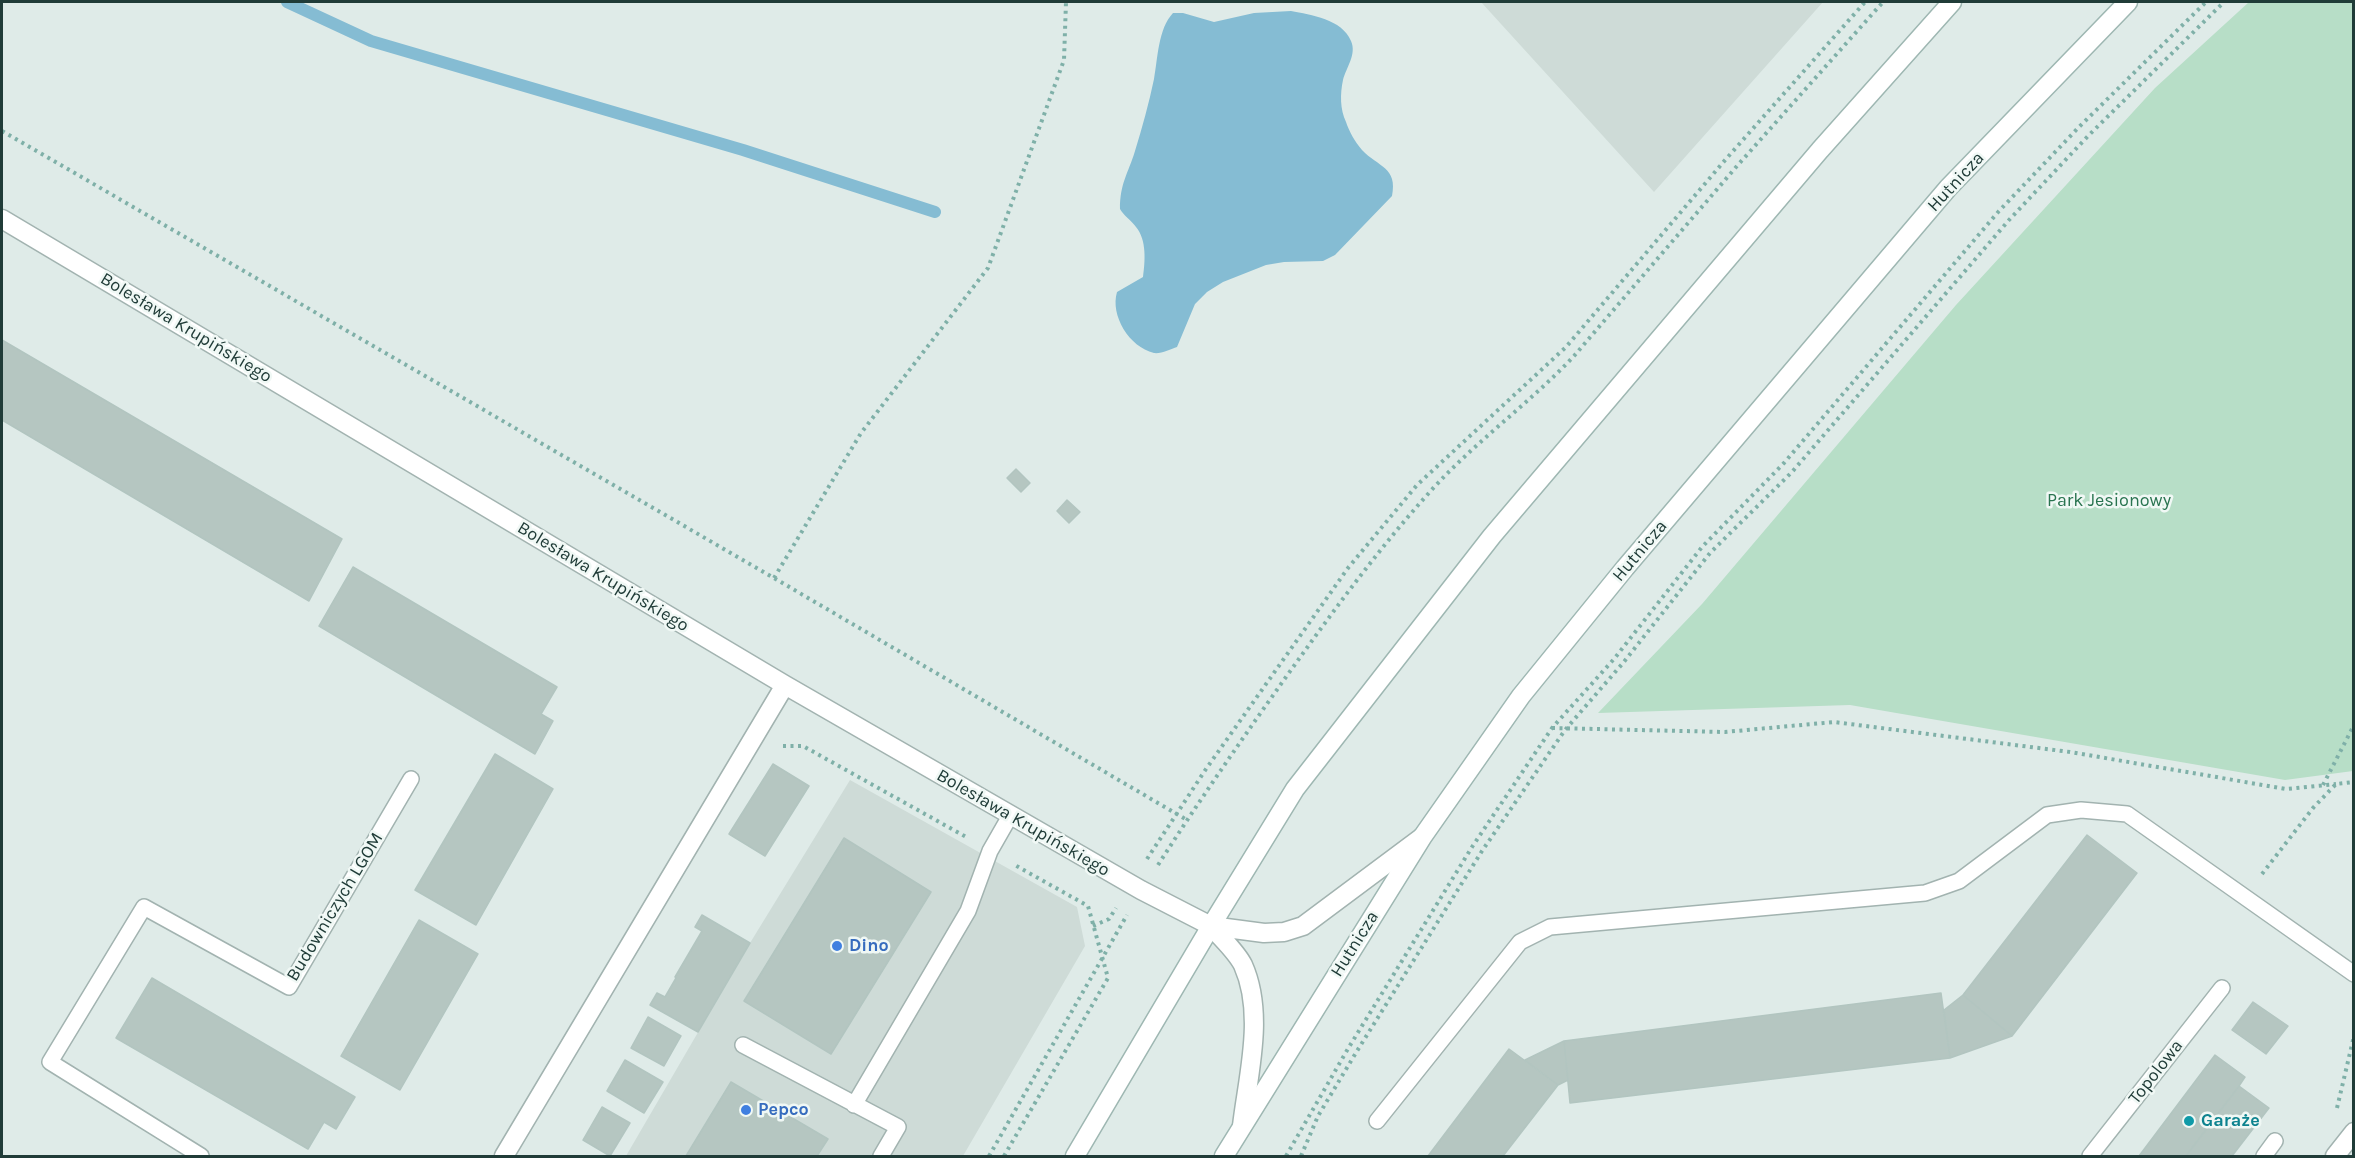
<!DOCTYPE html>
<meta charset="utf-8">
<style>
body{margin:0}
#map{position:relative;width:2355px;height:1158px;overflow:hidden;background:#dfebe8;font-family:Karla,sans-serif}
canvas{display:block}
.frame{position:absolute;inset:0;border:3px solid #203c38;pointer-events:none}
</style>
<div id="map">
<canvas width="2355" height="1158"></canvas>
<div class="frame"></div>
</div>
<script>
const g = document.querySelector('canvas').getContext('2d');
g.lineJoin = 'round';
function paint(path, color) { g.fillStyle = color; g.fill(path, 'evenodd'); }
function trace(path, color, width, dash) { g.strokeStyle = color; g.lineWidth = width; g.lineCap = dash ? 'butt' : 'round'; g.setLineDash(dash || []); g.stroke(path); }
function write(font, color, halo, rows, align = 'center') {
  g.font = font + ' Karla,sans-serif'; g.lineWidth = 5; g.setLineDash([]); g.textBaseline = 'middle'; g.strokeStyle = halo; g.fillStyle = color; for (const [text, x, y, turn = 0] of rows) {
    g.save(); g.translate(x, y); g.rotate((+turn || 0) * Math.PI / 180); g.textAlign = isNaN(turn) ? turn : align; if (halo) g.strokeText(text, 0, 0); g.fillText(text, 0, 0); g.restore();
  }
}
const built = new Path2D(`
 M 1481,2 L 1823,2 L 1654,192 Z
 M 850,780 L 1077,907 L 1085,946 L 963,1156 L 626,1156 L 750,943 Z`);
const green = new Path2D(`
 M 2249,2 L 2353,2 L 2353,771 L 2285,780 L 1850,705 L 1598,713 L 1702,604 L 1956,305 L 2155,88 Z`);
const water = new Path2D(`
 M 1291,11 C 1311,15 1342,19 1351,41 C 1357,54 1346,68 1343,80 C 1340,94 1340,109 1346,122 C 1349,131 1355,142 1362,150 C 1378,167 1398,167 1392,196 L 1335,255 L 1323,261 L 1284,262 L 1266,265 L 1223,282 L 1207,292 L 1195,304 L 1177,347 C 1171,349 1161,354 1154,353 C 1129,347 1110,315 1117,292 L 1143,277 C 1145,262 1147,240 1136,227 C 1131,220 1124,216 1120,209 C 1120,183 1128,174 1135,151 C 1142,128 1149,103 1154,79 C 1158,58 1158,29 1173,13 L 1183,13 L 1214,22 L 1254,13 Z`);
const stream = new Path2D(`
 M 287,2 L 371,41 L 743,150 L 935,212`);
const building = new Path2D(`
 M 2,340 L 342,539 L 309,601 L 2,420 Z
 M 1016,469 L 1030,483 L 1021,492 L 1007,478 Z
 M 1067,500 L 1080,512 L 1069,523 L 1057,511 Z
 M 353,567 L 557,687 L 541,714 L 553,721 L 535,754 L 319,626 Z
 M 495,754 L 553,789 L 476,925 L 415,890 Z
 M 773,764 L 809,786 L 765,856 L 729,834 Z
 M 2087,835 L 2137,873 L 2012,1036 L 1963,995 Z
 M 844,838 L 931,892 L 831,1054 L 744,1001 Z
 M 702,915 L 750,943 L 698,1032 L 650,1005 L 657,993 L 665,997 L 676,978 L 675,977 L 702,931 L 695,927 Z
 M 419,920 L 478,954 L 400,1090 L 341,1056 Z
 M 152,978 L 355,1097 L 336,1129 L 324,1122 L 308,1149 L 116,1038 Z
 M 1941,993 L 1950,1058 L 1570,1103 L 1564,1041 Z
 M 1963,995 L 2012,1036 L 1950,1058 L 1944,1010 Z
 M 2253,1002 L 2288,1026 L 2266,1054 L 2232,1030 Z
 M 648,1017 L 681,1036 L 664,1066 L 631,1048 Z
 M 1564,1041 L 1568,1080 L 1558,1085 L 1525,1060 Z
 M 1509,1049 L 1558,1085 L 1503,1156 L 1428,1156 Z
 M 2215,1055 L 2245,1077 L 2239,1086 L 2186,1156 L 2139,1156 Z
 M 625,1060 L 663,1082 L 644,1113 L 607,1091 Z
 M 731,1082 L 828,1139 L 817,1156 L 686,1156 Z
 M 2239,1086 L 2269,1108 L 2232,1156 L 2186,1156 Z
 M 602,1107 L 630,1123 L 610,1156 L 583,1140 Z`);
const path = new Path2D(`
 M 2,131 L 774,578 L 1187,820
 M 774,578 L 861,433 L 988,268 L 1064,60 L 1066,2
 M 1552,728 L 1725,732 L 1834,722 L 2070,752 L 2286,789 L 2336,784
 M 783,746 L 803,746 L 968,838
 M 2323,785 L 2354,725
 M 1147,859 L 1206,769 L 1348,568 L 1417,485 L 1566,347 L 1726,159 L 1865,2
 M 1158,865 C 1199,801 1242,739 1286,677 C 1331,614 1376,552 1428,494 C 1472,444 1528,405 1574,356 L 1737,166 L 1883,2
 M 2262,874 L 2313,808 L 2336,784 L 2354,782
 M 1093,926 L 1109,919 L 1116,908
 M 2337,1108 L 2354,1036
 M 989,1156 L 1127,915
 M 1004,1156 L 1108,978 L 1088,906 L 1013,864
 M 1286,1156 L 1349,1047 L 1472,847 L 1552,728 L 1614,659 L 1702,547 L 1784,463 L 1999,211 L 2079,127 L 2206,2
 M 1301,1156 L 1318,1116 L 1357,1051 L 1482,851 L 1565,730 L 1623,663 L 1710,553 L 1792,472 L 2009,220 L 2088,136 L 2224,2`);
const service = new Path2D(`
 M 743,1045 L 898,1127 L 881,1156
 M 854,1105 L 968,911 L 990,851 L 1010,816
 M 1377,1121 L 1520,942 L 1550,927 L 1925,893 L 1959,881 L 2047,815 L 2081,810 L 2127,814 L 2354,974
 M 201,1156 L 50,1062 L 144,907 L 289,987 L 411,779
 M 2090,1156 L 2222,988
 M 2264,1156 L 2275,1141`);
const minor = new Path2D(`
 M 2,219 L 785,685 L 1141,890 L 1211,926 L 1264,933 L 1284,932 L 1303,926 L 1421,838
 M 1211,926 C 1221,938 1236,951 1243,965 C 1265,1014 1248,1075 1242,1126
 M 504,1156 L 785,685
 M 2335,1156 L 2354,1132`);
const secondary = new Path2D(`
 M 1075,1156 L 1211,926 L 1295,789 L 1492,536 L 1820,150 L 1952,2
 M 1224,1156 L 1423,836 L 1521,696 L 1625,568 L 1948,188 L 2128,2`);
const markers = [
 [837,946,6,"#3f7fe0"],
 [746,1110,6,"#3f7fe0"],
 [2189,1121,6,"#0f9aa8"]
];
const streetNames = [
 ["Hutnicza",1956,182,-47],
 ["Bolesława Krupińskiego",186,328,31],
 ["Hutnicza",1640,551,-50],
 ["Bolesława Krupińskiego",603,577,31],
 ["Bolesława Krupińskiego",1023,823,30],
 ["Budowniczych LGOM",335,907,-59],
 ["Hutnicza",1355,944,-58],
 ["Topolowa",2156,1072,-52]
];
const parkNames = [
 ["Park Jesionowy",2109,501]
];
const shopNames = [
 ["Dino",849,946],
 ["Pepco",758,1110]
];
const cultureNames = [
 ["Garaże",2201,1121]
];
paint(built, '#cedbd7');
paint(green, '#b7dec7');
paint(water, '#85bcd3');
trace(stream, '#85bcd3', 12);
paint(building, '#b5c6c1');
trace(building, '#b2c5c0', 1.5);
trace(service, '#a2b3b0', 18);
trace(minor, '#a2b3b0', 21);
trace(secondary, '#9eb7b2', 21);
trace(path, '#7fb0a8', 4, [3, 4.5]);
trace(service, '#fff', 15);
trace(minor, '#fff', 18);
trace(secondary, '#fff', 18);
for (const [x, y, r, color] of markers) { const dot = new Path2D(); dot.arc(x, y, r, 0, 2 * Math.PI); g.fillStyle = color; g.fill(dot); trace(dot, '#f0f8f5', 2); }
write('18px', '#203c38', '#f0f8f5', streetNames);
write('18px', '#297450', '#f0f8f5', parkNames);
write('bold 18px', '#366cbe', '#f0f8f5', shopNames, 'left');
write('bold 18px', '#0d838f', '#f0f8f5', cultureNames, 'left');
</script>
